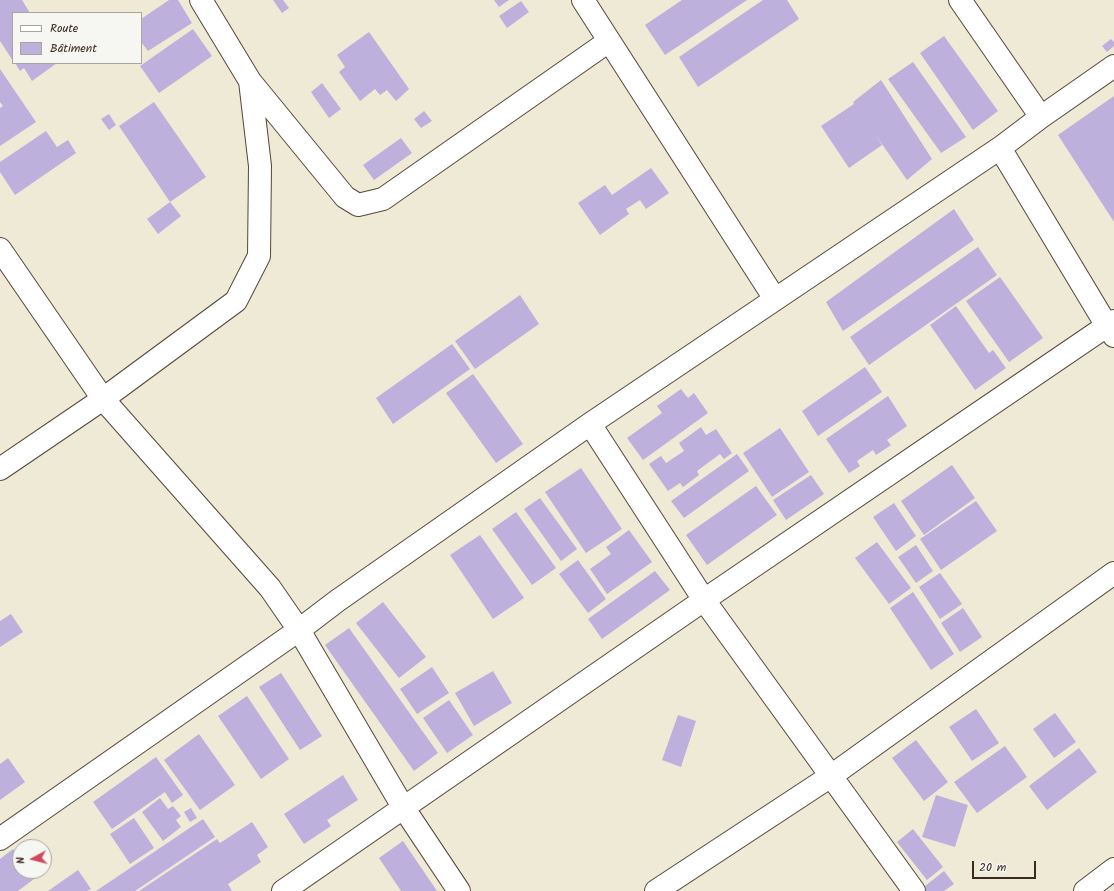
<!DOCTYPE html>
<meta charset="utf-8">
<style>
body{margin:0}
#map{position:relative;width:1114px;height:891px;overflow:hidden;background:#eeead6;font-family:Kalam,sans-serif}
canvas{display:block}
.legend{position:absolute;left:12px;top:12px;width:130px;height:52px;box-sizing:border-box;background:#f6f6f2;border:1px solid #aba49d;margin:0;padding:5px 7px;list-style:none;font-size:12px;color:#3b2a1e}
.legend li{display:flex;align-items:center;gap:8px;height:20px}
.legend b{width:20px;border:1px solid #aba49d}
.north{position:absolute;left:12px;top:839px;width:40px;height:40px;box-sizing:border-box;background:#f6f6f2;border:1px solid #aba49d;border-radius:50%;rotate:263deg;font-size:11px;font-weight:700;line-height:16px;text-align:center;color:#3b2a1e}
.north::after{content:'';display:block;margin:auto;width:14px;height:18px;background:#d1495b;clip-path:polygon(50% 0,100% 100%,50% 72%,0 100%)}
.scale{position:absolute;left:972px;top:861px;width:64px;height:18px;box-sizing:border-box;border:2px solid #3b2a1e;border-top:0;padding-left:5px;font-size:12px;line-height:14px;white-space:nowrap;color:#3b2a1e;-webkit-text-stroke:3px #f6f6f2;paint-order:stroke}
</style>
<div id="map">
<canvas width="1114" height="891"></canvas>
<ul class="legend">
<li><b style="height:5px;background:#fff"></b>Route</li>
<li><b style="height:11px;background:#beb0dd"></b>Bâtiment</li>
</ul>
<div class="north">N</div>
<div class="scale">20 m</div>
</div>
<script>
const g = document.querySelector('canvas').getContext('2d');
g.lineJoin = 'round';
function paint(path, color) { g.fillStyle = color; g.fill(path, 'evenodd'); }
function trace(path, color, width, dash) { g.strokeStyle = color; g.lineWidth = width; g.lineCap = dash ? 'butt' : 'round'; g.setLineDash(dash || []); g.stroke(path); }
const building = new Path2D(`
 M 0,0 L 22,0 L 30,13 L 13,13 L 13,61 L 0,41 Z
 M 169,0 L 178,0 L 192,23 L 148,51 L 141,42 L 141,19 Z
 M 273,0 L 283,0 L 289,8 L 282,13 Z
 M 494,0 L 509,0 L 499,7 Z
 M 682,0 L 747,0 L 665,55 L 645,25 Z
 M 763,0 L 787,0 L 799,19 L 698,87 L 679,57 Z
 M 521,1 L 529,12 L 507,28 L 499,16 Z
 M 193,29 L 212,56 L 159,93 L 140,66 Z
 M 369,32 L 409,89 L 396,101 L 387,90 L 380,95 L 375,89 L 360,101 L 339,72 L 345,67 L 337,55 Z
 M 944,36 L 998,111 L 973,130 L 920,53 Z
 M 1111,39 L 1114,42 L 1114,46 L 1107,52 L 1102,46 Z
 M 913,62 L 966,137 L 941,153 L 888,79 Z
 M 15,63 L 57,63 L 32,81 L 24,68 L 20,71 Z
 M 0,69 L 36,122 L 0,146 L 0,108 L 3,106 L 0,102 Z
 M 881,80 L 932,159 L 907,180 L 875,134 L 882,145 L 849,168 L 821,126 L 854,104 L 853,102 Z
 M 322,83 L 341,109 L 329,118 L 311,92 Z
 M 1114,96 L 1114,222 L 1058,135 Z
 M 154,102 L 206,177 L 170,202 L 181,216 L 158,234 L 147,219 L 170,202 L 119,126 Z
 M 424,111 L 432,121 L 421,128 L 414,119 Z
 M 109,114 L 116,125 L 109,130 L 101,119 Z
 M 46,131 L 57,147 L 68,140 L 76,153 L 15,195 L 0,172 L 0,162 Z
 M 401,138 L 412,153 L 374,180 L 363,165 Z
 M 651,168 L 669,193 L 646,209 L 640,200 L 626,209 L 629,214 L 600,235 L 578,203 L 605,185 L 612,195 Z
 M 954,209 L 974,240 L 843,331 L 826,302 Z
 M 978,247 L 997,275 L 869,365 L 850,337 Z
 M 1000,277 L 1043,338 L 1009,362 L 966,301 Z
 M 520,295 L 539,324 L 475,369 L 455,341 Z
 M 956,306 L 989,353 L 993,350 L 1006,368 L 975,390 L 930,325 Z
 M 452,344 L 470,369 L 393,424 L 376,398 Z
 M 865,367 L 882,392 L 818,436 L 802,411 Z
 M 473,374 L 523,444 L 496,463 L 446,393 Z
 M 681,389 L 688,398 L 694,393 L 708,413 L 643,460 L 627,438 L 662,413 L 657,406 Z
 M 888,396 L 907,426 L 887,440 L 891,445 L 876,455 L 873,450 L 857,461 L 860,466 L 849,473 L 826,439 Z
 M 701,427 L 706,435 L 716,429 L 732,453 L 724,459 L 720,454 L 697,471 L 699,475 L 683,487 L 680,483 L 668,491 L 649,464 L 661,456 L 666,463 L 684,451 L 679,443 Z
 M 780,428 L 809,472 L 772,497 L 743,453 Z
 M 737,454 L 749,471 L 684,518 L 671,501 Z
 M 952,465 L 975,498 L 924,535 L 901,501 Z
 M 581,468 L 622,529 L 586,553 L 545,492 Z
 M 811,475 L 824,494 L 786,520 L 773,500 Z
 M 756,486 L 777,515 L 707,565 L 686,535 Z
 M 540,498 L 577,549 L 561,561 L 524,509 Z
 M 976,501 L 997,531 L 941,570 L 920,539 Z
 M 894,503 L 916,536 L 896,551 L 873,517 Z
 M 516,512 L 556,568 L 532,585 L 492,529 Z
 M 629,530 L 652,562 L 607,594 L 590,569 L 611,554 L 606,547 Z
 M 480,535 L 524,598 L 493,619 L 450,555 Z
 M 877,542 L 911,588 L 889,604 L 855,558 Z
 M 916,545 L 933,571 L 916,583 L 898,557 Z
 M 578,560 L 606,599 L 588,613 L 559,574 Z
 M 655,571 L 670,590 L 602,639 L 588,619 Z
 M 940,573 L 962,604 L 940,619 L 919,587 Z
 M 913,592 L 954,654 L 931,670 L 890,608 Z
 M 383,602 L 426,657 L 399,678 L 356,623 Z
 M 963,608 L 982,637 L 960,652 L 941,623 Z
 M 11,614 L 23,632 L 0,647 L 0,621 Z
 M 349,628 L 438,753 L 414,771 L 325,645 Z
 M 432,667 L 449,693 L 417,714 L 400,689 Z
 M 493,671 L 512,703 L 474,726 L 455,693 Z
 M 281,673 L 322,736 L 300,750 L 259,687 Z
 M 247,696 L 289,759 L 261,779 L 218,716 Z
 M 449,700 L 473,735 L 447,753 L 423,718 Z
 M 976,709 L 999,743 L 972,761 L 949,727 Z
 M 1055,713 L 1076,742 L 1054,758 L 1033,729 Z
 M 678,715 L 696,721 L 681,767 L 662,760 Z
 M 199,734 L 235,785 L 200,810 L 164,760 Z
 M 916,740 L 948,782 L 924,801 L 892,758 Z
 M 1005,746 L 1027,777 L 977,813 L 954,782 Z
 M 1079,748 L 1097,772 L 1047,810 L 1029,786 Z
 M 156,757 L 183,795 L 172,803 L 165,792 L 112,829 L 93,802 Z
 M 8,758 L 25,782 L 0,800 L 0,764 Z
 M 343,775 L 358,800 L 327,820 L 331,826 L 304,844 L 284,814 Z
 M 936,795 L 968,805 L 955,847 L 922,837 Z
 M 160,798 L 168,809 L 173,806 L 181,816 L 176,820 L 181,827 L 163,841 L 142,812 Z
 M 191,808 L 197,818 L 190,822 L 184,812 Z
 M 134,818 L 154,848 L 130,864 L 110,834 Z
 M 203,819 L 215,837 L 135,891 L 96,891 Z
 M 252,822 L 268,847 L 257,855 L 261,862 L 228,884 L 232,891 L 139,891 L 217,839 L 220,843 Z
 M 913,829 L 943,867 L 927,880 L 897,842 Z
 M 403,841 L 437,891 L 401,891 L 379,858 Z
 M 13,849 L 20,859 L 20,871 L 29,871 L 34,879 L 18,891 L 0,891 L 0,859 Z
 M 78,870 L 91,889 L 87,891 L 48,891 Z
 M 944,871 L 954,884 L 944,891 L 921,891 L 920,890 Z`);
const minor = new Path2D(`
 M 201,0 L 250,81 L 345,197 L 358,205 L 383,199 L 609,41
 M 583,0 L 775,299
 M 960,0 L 1041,117
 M 1000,148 L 1107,326 L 1114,336
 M 0,249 L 103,399 L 270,588 L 299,630 L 403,807 L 459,891
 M 590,424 L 704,600 L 914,891
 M 0,469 L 103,399 L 236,301 L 259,256 L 260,166 L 250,81
 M 0,839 L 299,630 L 337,601 L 590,424 L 1000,148 L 1041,117 L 1114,66
 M 283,891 L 704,600 L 1114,321
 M 656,891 L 831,776 L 1114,573
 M 1085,891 L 1114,869`);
paint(building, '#beb0dd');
trace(minor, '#56473a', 24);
trace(minor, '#fff', 22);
</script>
